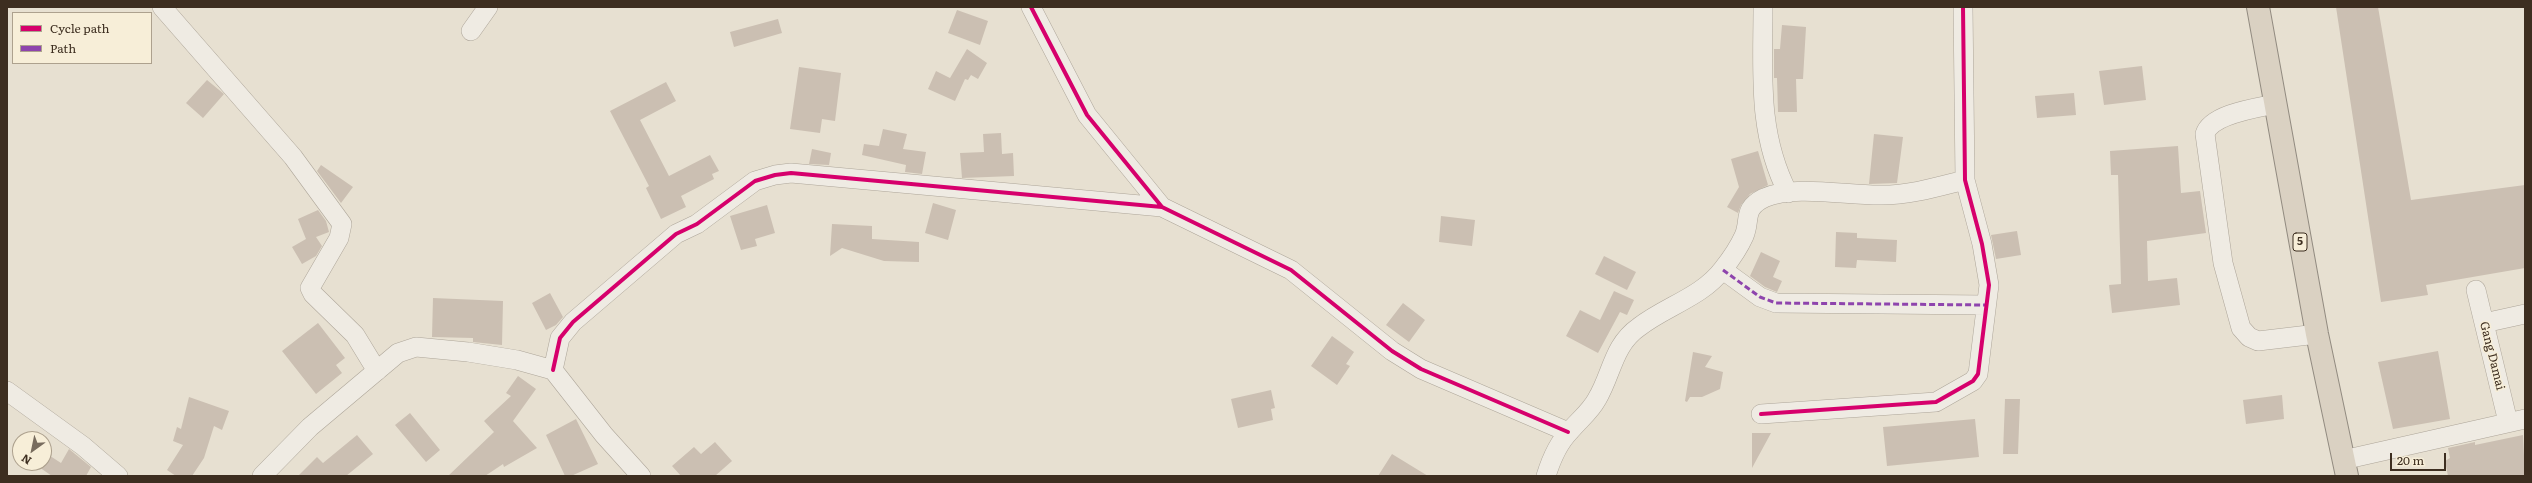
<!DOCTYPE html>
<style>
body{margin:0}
#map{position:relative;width:2532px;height:483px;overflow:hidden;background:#e7e0d1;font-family:Literata,serif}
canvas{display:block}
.frame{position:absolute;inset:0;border:8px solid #3d2e20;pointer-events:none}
.legend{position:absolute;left:12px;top:12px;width:140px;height:52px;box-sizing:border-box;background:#f7eed8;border:1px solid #ada18e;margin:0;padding:5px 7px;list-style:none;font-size:12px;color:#3d2e20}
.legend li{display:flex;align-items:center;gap:8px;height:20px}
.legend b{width:20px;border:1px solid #ada18e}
.north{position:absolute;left:12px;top:431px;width:40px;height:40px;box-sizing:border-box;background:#f7eed8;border:1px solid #ada18e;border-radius:50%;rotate:213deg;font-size:11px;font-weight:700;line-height:16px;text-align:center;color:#3d2e20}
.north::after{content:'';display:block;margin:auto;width:14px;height:18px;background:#786c5e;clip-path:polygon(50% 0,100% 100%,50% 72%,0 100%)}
.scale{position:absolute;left:2390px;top:453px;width:56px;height:18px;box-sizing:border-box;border:2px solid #3d2e20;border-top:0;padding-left:5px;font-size:12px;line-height:14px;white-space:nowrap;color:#3d2e20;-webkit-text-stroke:3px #f7eed8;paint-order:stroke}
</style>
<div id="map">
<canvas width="2532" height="483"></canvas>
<div class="frame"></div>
<ul class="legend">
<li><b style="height:5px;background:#d6006c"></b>Cycle path</li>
<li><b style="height:5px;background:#8e44ad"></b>Path</li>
</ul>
<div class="north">N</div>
<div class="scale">20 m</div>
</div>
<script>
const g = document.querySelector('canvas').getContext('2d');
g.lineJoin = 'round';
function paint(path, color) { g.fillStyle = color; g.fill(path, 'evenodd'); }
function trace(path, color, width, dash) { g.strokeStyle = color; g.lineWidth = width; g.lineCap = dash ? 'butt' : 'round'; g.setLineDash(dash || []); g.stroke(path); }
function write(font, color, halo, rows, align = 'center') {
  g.font = font + ' Literata,serif'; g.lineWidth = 3; g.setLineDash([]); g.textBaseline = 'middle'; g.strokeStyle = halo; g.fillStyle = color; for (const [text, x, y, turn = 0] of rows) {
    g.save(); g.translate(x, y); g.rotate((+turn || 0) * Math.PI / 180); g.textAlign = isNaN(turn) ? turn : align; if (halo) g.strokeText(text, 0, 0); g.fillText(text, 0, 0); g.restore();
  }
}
const building = new Path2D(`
 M 2336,7 L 2378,7 L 2411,200 L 2525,185 L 2525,268 L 2426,285 L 2428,295 L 2381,302 Z
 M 957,10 L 988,21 L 980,45 L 948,33 Z
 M 778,19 L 782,33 L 734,47 L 730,32 Z
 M 1782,25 L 1806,27 L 1803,79 L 1796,79 L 1797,112 L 1778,112 L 1777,78 L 1774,78 L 1774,49 L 1780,49 Z
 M 967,49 L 987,63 L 978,79 L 971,75 L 968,80 L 965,79 L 955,101 L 928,89 L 936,71 L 950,78 Z
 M 2142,66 L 2146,100 L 2104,105 L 2099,71 Z
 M 799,67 L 841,73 L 835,121 L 822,119 L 820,133 L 790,129 Z
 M 207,80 L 224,94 L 203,118 L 186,103 Z
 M 666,82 L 676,101 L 640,120 L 669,176 L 710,155 L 719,171 L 712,174 L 714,179 L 681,196 L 686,207 L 661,219 L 646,188 L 649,186 L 610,111 Z
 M 2074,93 L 2076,115 L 2037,118 L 2035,96 Z
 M 883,129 L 907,134 L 903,149 L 926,152 L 922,174 L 905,172 L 906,165 L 862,155 L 864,144 L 879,146 Z
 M 1001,133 L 1002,154 L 1013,153 L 1014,176 L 962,178 L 960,153 L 984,152 L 983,134 Z
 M 1874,134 L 1903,137 L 1897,183 L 1869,184 Z
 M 2178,146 L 2181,193 L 2200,191 L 2206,233 L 2147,241 L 2148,281 L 2177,278 L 2180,305 L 2112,313 L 2109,285 L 2121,284 L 2118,175 L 2111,175 L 2110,151 Z
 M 812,149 L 831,153 L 829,165 L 809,164 Z
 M 1758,151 L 1768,185 L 1750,194 L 1741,205 L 1738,213 L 1727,207 L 1739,187 L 1731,159 Z
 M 321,165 L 353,187 L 341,203 L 317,171 Z
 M 933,203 L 956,210 L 948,240 L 925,233 Z
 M 767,205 L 775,233 L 755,239 L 757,246 L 741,250 L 730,216 Z
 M 318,210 L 326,221 L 329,232 L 316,237 L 322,246 L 316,256 L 302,264 L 292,247 L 306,239 L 298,219 Z
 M 1441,216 L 1475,220 L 1472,246 L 1439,242 Z
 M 832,224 L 872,226 L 872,239 L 919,242 L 919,262 L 884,261 L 842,248 L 830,256 Z
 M 2017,231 L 2021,255 L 1996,259 L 1991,235 Z
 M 1836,232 L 1857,233 L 1857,238 L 1897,240 L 1896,262 L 1857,260 L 1856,268 L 1835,267 Z
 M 1761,252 L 1780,261 L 1773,277 L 1782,281 L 1777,292 L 1765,287 L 1750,276 Z
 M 1604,256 L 1636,272 L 1627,290 L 1595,274 Z
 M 1614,291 L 1634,300 L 1627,315 L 1620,312 L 1598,353 L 1566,336 L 1580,310 L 1600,320 Z
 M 550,293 L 563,317 L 556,325 L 546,330 L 532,303 Z
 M 433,298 L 503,301 L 502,345 L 473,342 L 473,338 L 432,337 Z
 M 1403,303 L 1425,320 L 1409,342 L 1386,325 Z
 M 318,323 L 345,358 L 336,365 L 342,373 L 316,394 L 282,351 Z
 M 1332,336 L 1354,352 L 1346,364 L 1350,366 L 1337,385 L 1311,366 Z
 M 2438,351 L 2450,419 L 2393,429 L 2378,362 Z
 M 1693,352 L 1712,356 L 1705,367 L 1723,372 L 1720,389 L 1702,397 L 1690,397 L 1687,402 L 1685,401 Z
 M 518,376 L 536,389 L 513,421 L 537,448 L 504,467 L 503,464 L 485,476 L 448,476 L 494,432 L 484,421 L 511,396 L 506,393 Z
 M 1271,390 L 1275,408 L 1271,409 L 1273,420 L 1238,428 L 1231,399 Z
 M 2282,395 L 2284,419 L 2246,424 L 2243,400 Z
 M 189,397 L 229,411 L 222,430 L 214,426 L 204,458 L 192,476 L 176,476 L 167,470 L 183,445 L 173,441 L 177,427 L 181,429 Z
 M 2005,399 L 2020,399 L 2018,454 L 2003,454 Z
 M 410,413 L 440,450 L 426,462 L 395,425 Z
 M 576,419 L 598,464 L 571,476 L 565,476 L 546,435 Z
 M 1975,419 L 1979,457 L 1887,466 L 1883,427 Z
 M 1752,433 L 1771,433 L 1752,468 Z
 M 357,435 L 373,454 L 346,476 L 298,476 L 317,457 L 323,463 Z
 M 2523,435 L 2525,476 L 2448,476 L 2445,461 L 2450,458 L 2448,448 L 2475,442 L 2475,445 Z
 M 715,442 L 732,461 L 715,476 L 681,476 L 672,466 L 694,447 L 701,454 Z
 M 69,449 L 91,467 L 86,476 L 52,476 L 36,465 L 44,463 L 44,452 L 61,463 Z
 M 1392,454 L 1428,476 L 1378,476 Z`);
const minor = new Path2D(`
 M 162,7 L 293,157 L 342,224 L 339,238 L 310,288 L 313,294 L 355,335 L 377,371
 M 1031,7 L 1087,115 L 1162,207 L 1291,270 L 1392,351 L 1421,369 L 1568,432
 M 1763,7 C 1763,73 1757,133 1788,193
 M 471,31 L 488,7
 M 2275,104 C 2256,108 2211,114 2205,134 L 2223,263 L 2241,328 L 2249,337 L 2258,341 L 2317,334
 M 1723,270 L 1760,297 L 1776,303 L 1986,305
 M 2476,290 L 2508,422
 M 2484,323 L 2525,314
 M 553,370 L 560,338 L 573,322 L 676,234 L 697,224 L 755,181 L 775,175 L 791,173 L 1162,207
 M 7,391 L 83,446 L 118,476
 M 1761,414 L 1936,402 L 1973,381 L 1978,374 L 1989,285 L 1982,244 L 1965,180 L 1963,7
 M 2343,460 L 2525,419
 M 262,476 L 310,427 L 398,353 L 416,347 L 468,352 L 517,360 L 553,370 L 604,435 L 641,476
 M 1546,476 C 1551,460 1558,443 1570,431 C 1579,420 1590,412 1597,399 C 1612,374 1613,345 1639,327 C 1666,306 1702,297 1723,269 C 1731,259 1739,247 1744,236 C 1751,220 1742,209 1764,198 C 1794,184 1849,196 1882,195 C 1910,195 1937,187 1965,180`);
const highway = new Path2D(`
 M 2258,7 L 2317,334 L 2347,476`);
const quiet = new Path2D(`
 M 1723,270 L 1760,297 L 1776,303 L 1986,305`);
const cycleway = new Path2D(`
 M 1031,7 L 1087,115 L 1162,207 L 1291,270 L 1392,351 L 1421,369 L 1568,432
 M 553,370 L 560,338 L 573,322 L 676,234 L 697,224 L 755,181 L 775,175 L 791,173 L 1162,207
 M 1761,414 L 1936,402 L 1973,381 L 1978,374 L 1989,285 L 1982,244 L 1965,180 L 1963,7`);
const shields = [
 [2300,242,14]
];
const shieldNames = [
 ["5",2300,242]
];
const streetNames = [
 ["Gang Damai",2492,356,76]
];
paint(building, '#cbbfb2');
trace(minor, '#ada599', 20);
trace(highway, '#928b80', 24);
trace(minor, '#efebe3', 19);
trace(highway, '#dad1c2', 22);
trace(quiet, '#8e44ad', 3, [6, 3]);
trace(cycleway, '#d6006c', 4);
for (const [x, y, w] of shields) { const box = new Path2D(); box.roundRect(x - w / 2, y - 9, w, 18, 3); g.fillStyle = '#f7eed8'; g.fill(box); trace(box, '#3d2e20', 1); }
write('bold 11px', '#3d2e20', null, shieldNames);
write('12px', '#3d2e20', '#f7eed8', streetNames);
</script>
